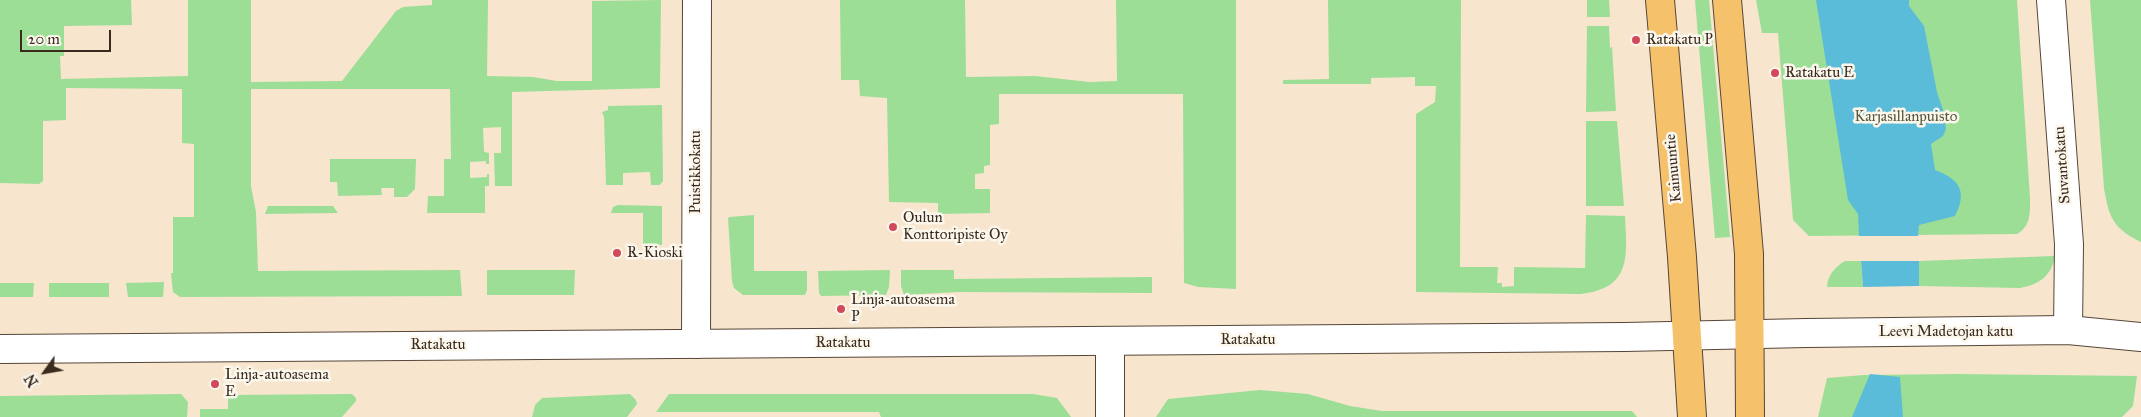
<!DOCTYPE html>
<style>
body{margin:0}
#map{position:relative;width:2141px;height:417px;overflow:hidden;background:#f7e5ce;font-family:"IM FELL Great Primer",serif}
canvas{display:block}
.north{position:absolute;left:20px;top:347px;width:50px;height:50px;-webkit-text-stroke:4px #fbf7ec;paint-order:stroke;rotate:238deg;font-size:14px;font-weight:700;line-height:20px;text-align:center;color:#3b2a1e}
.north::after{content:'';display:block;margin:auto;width:18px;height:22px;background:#3b2a1e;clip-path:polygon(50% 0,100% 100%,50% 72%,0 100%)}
.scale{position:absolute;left:20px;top:30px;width:91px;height:22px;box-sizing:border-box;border:2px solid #3b2a1e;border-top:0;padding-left:6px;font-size:15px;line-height:18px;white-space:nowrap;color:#3b2a1e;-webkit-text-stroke:4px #fbf7ec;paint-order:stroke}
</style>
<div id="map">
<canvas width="2141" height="417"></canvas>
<div class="north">N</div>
<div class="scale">20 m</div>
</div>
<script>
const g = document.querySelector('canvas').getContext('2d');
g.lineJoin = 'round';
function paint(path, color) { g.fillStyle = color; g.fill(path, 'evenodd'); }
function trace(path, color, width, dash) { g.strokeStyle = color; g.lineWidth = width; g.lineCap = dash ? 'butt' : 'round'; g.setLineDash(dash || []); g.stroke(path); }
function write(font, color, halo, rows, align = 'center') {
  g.font = font + ' "IM FELL Great Primer",serif'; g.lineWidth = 5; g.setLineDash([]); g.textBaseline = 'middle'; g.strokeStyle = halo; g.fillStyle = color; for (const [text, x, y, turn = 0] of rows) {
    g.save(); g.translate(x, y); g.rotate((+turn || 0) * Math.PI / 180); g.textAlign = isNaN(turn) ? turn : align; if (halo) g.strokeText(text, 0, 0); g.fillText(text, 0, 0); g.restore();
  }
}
const green = new Path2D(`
 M 0,0 L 131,0 L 132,25 L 64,26 L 64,56 L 60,56 L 61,79 L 188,76 L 188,0 L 251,0 L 251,82 L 342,81 L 396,11 L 403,7 L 432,5 L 432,0 L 488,0 L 487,76 L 533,77 L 557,81 L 592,81 L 592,1 L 661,0 L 660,88 L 512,92 L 512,186 L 495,186 L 494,153 L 501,153 L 501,127 L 483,128 L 484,152 L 489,153 L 489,164 L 486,164 L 486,161 L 470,162 L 470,178 L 487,177 L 487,174 L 489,174 L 489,186 L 485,186 L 485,213 L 427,213 L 428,196 L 444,196 L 444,159 L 451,159 L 450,89 L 251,89 L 251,186 L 256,212 L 258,271 L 460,270 L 462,296 L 180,297 L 173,292 L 171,273 L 173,273 L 173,217 L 194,217 L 194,144 L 182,143 L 182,89 L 66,88 L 66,120 L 43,121 L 43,181 L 39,184 L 0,183 Z
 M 840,0 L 965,0 L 966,77 L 1035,76 L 1090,82 L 1117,81 L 1116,0 L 1236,0 L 1236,289 L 1198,287 L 1184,283 L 1183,94 L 999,94 L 999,124 L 990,125 L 990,165 L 984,166 L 984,173 L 975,174 L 975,189 L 990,189 L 990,213 L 938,214 L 938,203 L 889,202 L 887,98 L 860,96 L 859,80 L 841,80 Z
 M 1328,0 L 1461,0 L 1460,267 L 1498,267 L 1497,283 L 1502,283 L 1502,287 L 1514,286 L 1514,267 L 1585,268 L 1586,215 L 1625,216 C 1627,256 1632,288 1581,294 L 1416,292 L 1416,114 L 1435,102 L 1436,86 L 1415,86 L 1415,77 L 1371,78 L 1371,84 L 1283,84 L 1283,80 L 1329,79 Z
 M 1587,0 L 1609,0 L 1610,17 L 1587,17 Z
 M 1695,0 L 1709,0 L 1730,237 L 1715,238 Z
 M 1756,0 L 2017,0 L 2030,198 C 2030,213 2031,226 2017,234 L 1809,236 L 1793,220 L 1778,33 L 1762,33 Z
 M 2090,0 L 2141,0 L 2141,242 C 2113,228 2109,218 2104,188 Z
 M 1587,26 L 1609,26 L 1610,48 L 1612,47 L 1616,111 L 1586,112 Z
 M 662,105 L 663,181 L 660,185 L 651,185 L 650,172 L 623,173 L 623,185 L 606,185 L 604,117 L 602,112 L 608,110 L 608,106 Z
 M 1586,121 L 1617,121 L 1624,206 L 1586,206 Z
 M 330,159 L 416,159 L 415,189 L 407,197 L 394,197 L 394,188 L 381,188 L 382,195 L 338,196 L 337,182 L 330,182 Z
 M 618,205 L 662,206 L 662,245 L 643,244 L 643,213 L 611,213 L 613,207 Z
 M 268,206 L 333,206 L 338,213 L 265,214 Z
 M 754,215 L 754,271 L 807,271 L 807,290 L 805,295 L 743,295 L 734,288 L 732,281 L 728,218 L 730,217 Z
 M 2055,256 C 2052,276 2038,285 2020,288 L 1919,286 L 1919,261 Z
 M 1845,261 L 1861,261 L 1863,287 L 1827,287 C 1827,276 1836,266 1845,261 Z
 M 487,270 L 575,270 L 574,295 L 487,295 Z
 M 890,270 L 889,287 L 886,295 L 821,296 L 819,293 L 818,271 Z
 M 901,270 L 954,270 L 954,279 L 1152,277 L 1152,293 L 958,292 L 904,295 L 901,286 Z
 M 164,282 L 163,297 L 128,297 L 126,283 Z
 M 0,283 L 34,283 L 33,297 L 0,297 Z
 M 49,283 L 109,283 L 109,297 L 49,297 Z
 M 1957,374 L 2137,376 L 2133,406 L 2122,417 L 1818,417 L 1827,378 L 1864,375 Z
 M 1260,390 L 1308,394 L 1350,406 L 1382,411 L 1632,411 L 1637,417 L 1156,417 L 1168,399 Z
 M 181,394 L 188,402 L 187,417 L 0,417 L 0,396 Z
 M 352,394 L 356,398 L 356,401 L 342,417 L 200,417 L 200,409 L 228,409 L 228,395 Z
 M 630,394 L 636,400 L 637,404 L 627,417 L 532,417 L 535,405 L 542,398 Z
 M 669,394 L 1033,394 L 1057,398 L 1071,417 L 881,417 L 879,412 L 656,412 Z`);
const water = new Path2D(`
 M 1816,0 L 1909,0 L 1909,6 L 1924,26 L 1937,92 L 1943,110 L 1946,129 L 1943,136 L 1931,144 L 1935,170 C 1959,179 1968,191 1955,216 L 1919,225 L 1918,236 L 1859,236 L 1858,214 L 1848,200 Z
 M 1861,261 L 1919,261 L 1919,286 L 1863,287 Z
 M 1870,374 L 1900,377 L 1903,417 L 1852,417 Z`);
const minor = new Path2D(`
 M 2051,0 L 2069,244 L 2068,330
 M 696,344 L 697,0
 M 1110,417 L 1110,341`);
const tertiary = new Path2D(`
 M 0,349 L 1625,337 L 1806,333 L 2068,330 L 2141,337`);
const primary = new Path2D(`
 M 1660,0 L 1682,257 L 1692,417
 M 1727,0 L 1749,254 L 1750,417`);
const markers = [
 [1636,40,5,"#d1495b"],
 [1775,73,5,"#d1495b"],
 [893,227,5,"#d1495b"],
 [617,253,5,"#d1495b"],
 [841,309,5,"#d1495b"],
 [215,384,5,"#d1495b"]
];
const poiNames = [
 ["Ratakatu P",1646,40],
 ["Ratakatu E",1785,73],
 ["Oulun",903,218],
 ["Konttoripiste Oy",903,235],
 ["R-Kioski",627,253],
 ["Linja-autoasema",851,300],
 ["P",851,317],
 ["Linja-autoasema",225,375],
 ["E",225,392]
];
const parkNames = [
 ["Karjasillanpuisto",1906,117]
];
const streetNames = [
 ["Suvantokatu",2063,165,-94],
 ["Kainuuntie",1674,168,-95],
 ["Puistikkokatu",696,172,-90],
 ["Leevi Madetojan katu",1946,332],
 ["Ratakatu",1248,340],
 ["Ratakatu",843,343],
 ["Ratakatu",438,345]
];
paint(green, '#9cde96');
paint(water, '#5bbcd9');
trace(minor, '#574638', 30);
trace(tertiary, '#574638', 30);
trace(primary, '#574638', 30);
trace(minor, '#fff', 28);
trace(tertiary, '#fff', 28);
trace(primary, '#f5c16b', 28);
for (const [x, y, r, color] of markers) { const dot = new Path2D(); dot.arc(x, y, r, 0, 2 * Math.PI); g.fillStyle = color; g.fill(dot); trace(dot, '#fbf7ec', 2); }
write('15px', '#3b2a1e', '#fbf7ec', poiNames, 'left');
write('15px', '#53573c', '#fbf7ec', parkNames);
write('15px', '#3b2a1e', '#fbf7ec', streetNames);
</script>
